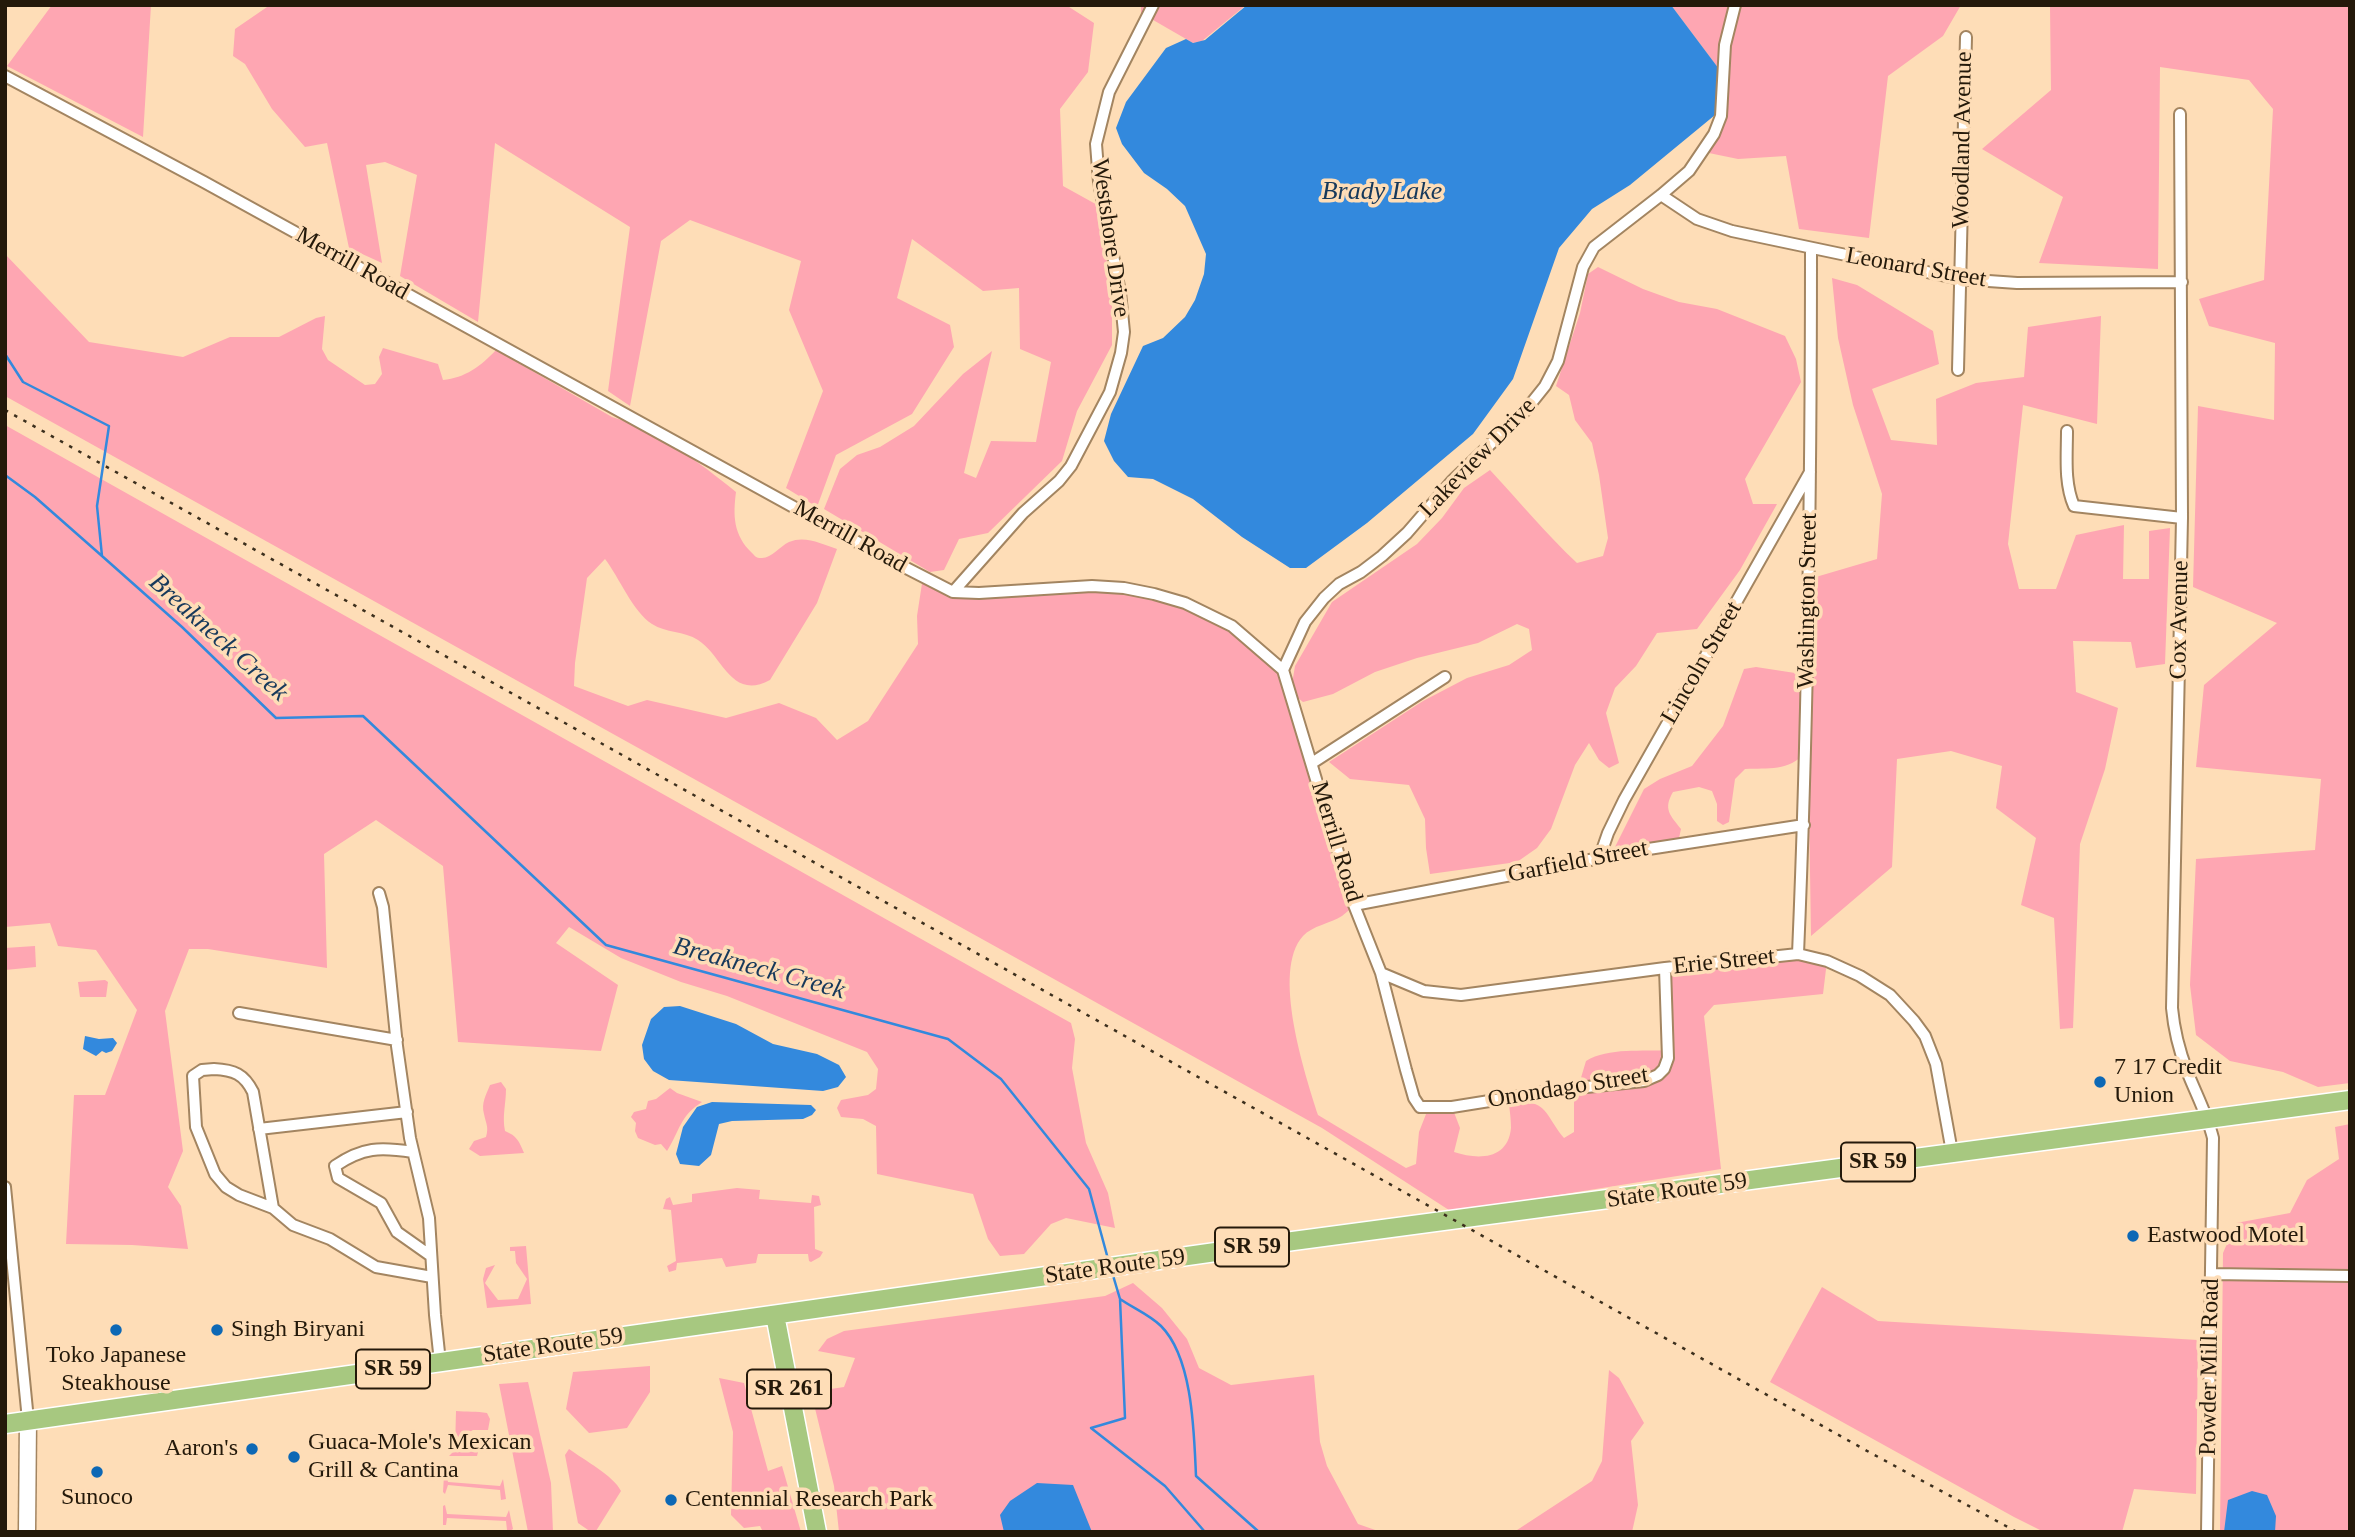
<!DOCTYPE html>
<style>
body{margin:0}
#map{position:relative;width:2355px;height:1537px;overflow:hidden;background:#feddb7;font-family:Georgia,serif}
canvas{display:block}
.frame{position:absolute;inset:0;border:7px solid #24190a;pointer-events:none}
</style>
<div id="map">
<canvas width="2355" height="1537"></canvas>
<div class="frame"></div>
</div>
<script>
const g = document.querySelector('canvas').getContext('2d');
g.lineJoin = 'round';
function paint(path, color) { g.fillStyle = color; g.fill(path, 'evenodd'); }
function trace(path, color, width, dash) { g.strokeStyle = color; g.lineWidth = width; g.lineCap = dash ? 'butt' : 'round'; g.setLineDash(dash || []); g.stroke(path); }
function write(font, color, halo, rows, align = 'center') {
  g.font = font + ' Georgia,serif'; g.lineWidth = 7; g.setLineDash([]); g.textBaseline = 'middle'; g.strokeStyle = halo; g.fillStyle = color; for (const [text, x, y, turn = 0] of rows) {
    g.save(); g.translate(x, y); g.rotate((+turn || 0) * Math.PI / 180); g.textAlign = isNaN(turn) ? turn : align; if (halo) g.strokeText(text, 0, 0); g.fillText(text, 0, 0); g.restore();
  }
}
const green = new Path2D(`
 M 52,5 L 151,5 L 143,137 L 7,66 Z
 M 270,5 L 1066,5 L 1094,23 L 1088,72 L 1060,109 L 1063,186 L 1101,207 L 1112,263 L 1112,345 L 1077,411 L 1062,461 L 988,533 L 959,539 L 944,570 L 930,572 L 824,509 L 840,469 L 857,455 L 880,447 L 914,426 L 963,374 L 992,351 L 964,473 L 976,478 L 991,441 L 1036,442 L 1051,362 L 1020,349 L 1019,288 L 983,291 L 912,239 L 897,298 L 950,325 L 954,347 L 912,414 L 836,455 L 817,507 L 786,488 L 823,391 L 789,310 L 801,261 L 690,220 L 661,241 L 630,406 L 608,391 L 630,227 L 495,143 L 478,322 L 400,276 L 417,175 L 385,162 L 366,165 L 382,263 L 349,248 L 327,143 L 305,147 L 272,109 L 245,64 L 233,56 L 235,29 Z
 M 1141,5 L 1246,5 L 1202,41 L 1193,43 L 1141,13 Z
 M 1671,5 L 1961,5 L 1943,36 L 1888,76 L 1869,238 L 1799,229 L 1786,156 L 1738,159 L 1704,152 L 1718,126 L 1719,69 Z
 M 2042,5 L 2350,5 L 2350,1083 L 2318,1087 L 2283,1072 L 2230,1061 L 2196,1035 L 2190,985 L 2196,859 L 2315,850 L 2321,779 L 2196,767 L 2204,685 L 2277,623 L 2193,587 L 2198,406 L 2274,420 L 2275,343 L 2209,326 L 2199,299 L 2264,280 L 2273,109 L 2249,80 L 2160,67 L 2158,269 L 2039,263 L 2063,197 L 1982,149 L 2051,90 L 2050,7 Z
 M 5,254 L 89,342 L 183,357 L 230,337 L 279,337 L 316,318 L 325,316 L 322,349 L 328,360 L 365,385 L 375,384 L 382,374 L 379,357 L 383,348 L 438,364 L 443,380 C 465,378 481,366 496,350 L 612,417 C 658,431 699,462 736,492 C 733,515 733,535 752,553 C 755,556 756,558 761,558 C 771,559 780,546 789,542 C 805,535 822,544 837,549 L 817,603 L 770,680 C 731,701 723,656 698,640 C 684,631 666,633 652,624 C 633,612 619,577 605,559 L 587,578 L 575,663 L 574,686 L 628,706 L 647,700 L 726,718 L 779,703 L 816,718 L 837,740 L 868,721 L 918,644 L 917,616 L 923,577 L 953,592 L 1092,586 L 1185,603 L 1263,651 L 1291,690 L 1295,666 L 1332,602 L 1417,544 L 1442,518 L 1464,488 L 1490,470 C 1519,501 1546,534 1577,563 L 1603,556 L 1608,538 L 1599,475 L 1592,443 L 1575,420 L 1569,395 L 1556,386 L 1580,313 L 1588,274 L 1598,267 L 1643,289 L 1679,302 L 1717,309 L 1785,336 L 1796,359 L 1801,382 L 1745,479 L 1753,504 L 1777,504 L 1740,570 L 1697,629 L 1657,633 L 1636,666 L 1615,688 L 1606,713 L 1619,763 L 1609,768 L 1599,760 L 1589,743 L 1575,765 L 1551,829 L 1537,848 L 1517,862 L 1430,874 L 1426,848 L 1425,819 L 1409,785 L 1350,779 L 1329,762 L 1423,701 L 1467,678 L 1509,665 L 1532,650 L 1529,629 L 1517,624 L 1478,643 L 1417,658 L 1375,672 L 1333,694 L 1303,702 L 1292,693 L 1354,905 C 1350,909 1346,913 1342,916 C 1331,923 1312,926 1303,936 C 1271,971 1305,1074 1318,1115 L 1406,1168 L 1416,1164 L 1419,1132 L 1428,1109 L 1452,1107 L 1460,1128 L 1454,1152 C 1478,1160 1508,1160 1511,1128 C 1511,1121 1510,1112 1509,1105 C 1547,1096 1544,1114 1564,1138 L 1574,1132 L 1574,1101 L 1586,1061 C 1609,1047 1642,1052 1669,1050 L 1665,968 L 1798,954 L 1827,961 L 1823,994 L 1714,1005 L 1704,1016 L 1721,1169 L 1452,1212 L 1322,1128 L 5,396 Z
 M 1832,278 L 1857,285 L 1933,331 L 1939,364 L 1872,389 L 1891,440 L 1937,445 L 1936,399 L 1976,383 L 2024,377 L 2028,327 L 2101,316 L 2097,424 L 2023,405 L 2008,544 L 2019,589 L 2056,589 L 2076,535 L 2124,525 L 2123,579 L 2149,579 L 2149,531 L 2170,528 L 2165,664 L 2136,668 L 2131,642 L 2073,641 L 2076,692 L 2118,708 L 2105,769 L 2080,844 L 2073,1028 L 2060,1029 L 2054,918 L 2021,905 L 2036,838 L 1996,808 L 2002,766 L 1951,751 L 1897,759 L 1892,867 L 1811,936 L 1807,676 L 1805,753 C 1789,771 1768,768 1745,769 L 1735,779 L 1729,822 L 1723,825 L 1717,821 L 1717,804 L 1712,791 L 1699,787 L 1673,792 C 1663,809 1670,815 1681,829 L 1679,838 L 1613,851 L 1644,789 L 1660,779 L 1692,766 L 1723,726 L 1744,669 L 1756,667 L 1808,675 L 1809,579 L 1877,559 L 1882,494 L 1853,405 L 1838,338 Z
 M 5,425 L 1071,1023 L 1075,1039 L 1072,1068 L 1086,1143 L 1108,1193 L 1115,1228 L 1066,1218 L 1051,1224 L 1024,1254 L 1000,1256 L 988,1239 L 973,1194 L 877,1174 L 876,1126 L 863,1119 L 841,1117 L 837,1108 L 841,1100 L 868,1095 L 876,1089 L 878,1069 L 867,1052 L 727,996 L 681,982 L 621,958 L 569,927 L 556,943 L 618,985 L 601,1051 L 458,1042 L 443,866 L 376,820 L 324,854 L 327,968 L 208,949 L 189,949 L 165,1011 L 183,1151 L 168,1187 L 181,1206 L 188,1249 L 132,1245 L 66,1244 L 74,1095 L 105,1095 L 137,1010 L 96,950 L 58,946 L 50,923 L 5,927 Z
 M 35,946 L 36,967 L 5,970 L 5,948 Z
 M 105,980 L 108,982 L 106,997 L 80,997 L 78,982 Z
 M 501,1082 L 506,1089 C 506,1104 502,1116 505,1131 C 517,1136 519,1141 524,1153 L 480,1156 L 469,1149 L 474,1141 L 486,1137 C 489,1127 486,1124 484,1114 C 481,1103 486,1095 490,1085 Z
 M 670,1088 L 677,1093 L 702,1102 C 680,1116 680,1130 667,1151 L 661,1144 L 655,1145 L 638,1138 L 635,1131 L 636,1123 L 631,1117 L 634,1112 L 646,1109 L 648,1101 L 656,1099 Z
 M 2350,1124 L 2350,1532 L 2220,1532 L 2223,1253 L 2236,1223 L 2290,1213 L 2307,1180 L 2339,1159 L 2335,1127 Z
 M 737,1188 L 760,1190 L 759,1199 L 811,1203 L 812,1195 L 819,1196 L 821,1205 L 814,1207 L 815,1249 L 823,1252 L 820,1257 L 811,1262 L 809,1261 L 808,1254 L 758,1254 L 756,1263 L 726,1267 L 722,1258 L 677,1263 L 676,1270 L 669,1272 L 667,1266 L 676,1261 L 671,1210 L 663,1209 L 666,1199 L 670,1197 L 673,1205 L 692,1202 L 692,1194 Z
 M 526,1246 L 531,1304 L 487,1308 L 483,1279 L 486,1268 L 495,1265 L 485,1283 L 498,1300 L 518,1299 L 527,1279 L 516,1263 L 515,1251 L 510,1251 L 510,1247 Z
 M 1133,1283 L 1162,1308 L 1187,1339 L 1199,1368 L 1231,1385 L 1314,1375 L 1320,1442 L 1327,1466 L 1358,1524 L 1381,1532 L 839,1532 L 834,1486 L 811,1392 L 844,1387 L 855,1358 L 818,1351 L 827,1339 L 844,1331 L 1105,1296 Z
 M 1822,1287 L 1878,1321 L 2198,1340 L 2196,1494 L 2134,1489 L 2122,1532 L 2044,1532 L 2014,1517 L 1770,1382 Z
 M 650,1366 L 650,1392 L 627,1428 L 589,1433 L 566,1409 L 573,1372 Z
 M 1609,1370 L 1619,1378 L 1644,1423 L 1631,1441 L 1638,1505 L 1632,1532 L 1514,1532 L 1592,1481 L 1602,1461 Z
 M 719,1378 L 744,1383 L 768,1471 L 782,1466 L 801,1532 L 763,1532 L 760,1526 L 744,1528 L 731,1515 L 733,1432 Z
 M 528,1382 L 551,1483 L 553,1532 L 528,1532 L 499,1384 Z
 M 456,1411 C 466,1412 477,1411 487,1413 L 490,1419 L 488,1430 L 473,1430 L 464,1435 L 477,1442 L 479,1448 L 477,1456 L 449,1456 L 455,1450 Z
 M 569,1449 C 584,1460 614,1476 621,1491 L 596,1531 L 591,1532 L 578,1523 L 565,1455 Z
 M 446,1474 L 448,1482 L 500,1486 L 503,1479 L 506,1499 L 501,1500 L 500,1490 L 448,1485 L 445,1494 L 443,1492 L 444,1475 Z
 M 445,1505 L 447,1514 L 506,1517 L 509,1510 L 513,1529 L 510,1531 L 507,1530 L 506,1521 L 447,1518 L 446,1525 L 443,1525 L 443,1506 Z`);
const water = new Path2D(`
 M 1247,5 L 1671,5 L 1719,69 L 1715,115 L 1630,185 L 1592,209 L 1559,248 L 1513,379 L 1473,434 L 1367,523 L 1306,568 L 1290,568 L 1242,537 L 1193,499 L 1153,479 L 1128,477 L 1114,461 L 1104,441 L 1111,414 L 1143,346 L 1163,338 L 1185,317 L 1195,300 L 1204,274 L 1206,254 L 1185,206 L 1167,189 L 1144,173 L 1122,144 L 1116,128 L 1126,102 L 1166,48 L 1186,39 L 1193,43 L 1205,40 Z
 M 680,1006 L 736,1024 L 773,1044 L 817,1054 L 839,1065 L 846,1077 L 838,1087 L 823,1091 L 669,1080 L 653,1071 L 644,1059 L 642,1045 L 651,1019 L 664,1007 Z
 M 85,1036 L 99,1039 L 113,1038 L 117,1043 L 112,1051 L 106,1053 L 102,1051 L 96,1056 L 83,1049 Z
 M 712,1102 L 811,1105 L 816,1110 L 812,1115 L 803,1119 L 732,1121 L 719,1124 L 711,1155 L 699,1166 L 680,1164 L 676,1154 L 683,1127 L 697,1107 Z
 M 1037,1483 L 1073,1485 L 1092,1532 L 1004,1532 L 1000,1515 L 1010,1501 Z
 M 2252,1491 L 2267,1495 L 2276,1516 L 2275,1532 L 2224,1532 L 2228,1500 Z`);
const stream = new Path2D(`
 M 5,354 L 23,382 L 109,426 L 97,506 L 102,556 L 182,627 L 276,718 L 363,716 L 606,945 L 948,1039 L 1001,1079 L 1089,1189 L 1108,1259
 M 5,475 L 35,497 L 102,556
 M 1112,1272 L 1120,1299 L 1125,1418 L 1091,1428 L 1165,1486 L 1205,1532
 M 1120,1299 C 1133,1308 1150,1315 1161,1326 C 1193,1358 1194,1433 1196,1476 L 1259,1532`);
const street = new Path2D(`
 M 5,76 L 204,182 L 877,553 L 953,592 L 979,593 L 1092,586 L 1124,588 L 1154,594 L 1185,603 L 1232,626 L 1283,670 L 1354,905 L 1381,973 L 1406,1070 L 1414,1098 L 1420,1107 L 1452,1107 L 1558,1090 L 1644,1081 L 1658,1075 L 1664,1069 L 1668,1058 L 1665,968
 M 2180,114 L 2182,518 L 2172,1008 C 2174,1030 2179,1050 2187,1071 C 2196,1094 2207,1114 2213,1138 L 2207,1532
 M 1661,195 L 1697,219 L 1732,231 L 1960,279 L 2017,283 L 2182,282
 M 1958,370 L 1966,37
 M 2067,431 C 2067,456 2064,483 2074,506 L 2182,518
 M 953,592 L 1023,513 L 1059,481 L 1071,466 L 1110,392 L 1121,353 L 1124,332 L 1120,292 L 1099,182 L 1096,144 L 1109,92 L 1153,5
 M 1283,670 L 1305,622 L 1324,598 L 1339,584 L 1361,572 L 1382,556 L 1407,533 L 1452,481 L 1525,411 L 1545,386 L 1558,361 L 1583,267 L 1594,247 L 1661,195 L 1689,171 L 1714,134 L 1721,116 L 1725,45 L 1735,5
 M 1312,763 L 1445,677
 M 1599,859 L 1608,833 L 1624,800 L 1810,472
 M 379,893 L 383,907 L 397,1046 L 410,1138 L 429,1218 L 435,1315 L 440,1362
 M 1354,905 L 1642,850 L 1804,825
 M 1798,954 C 1808,719 1811,484 1811,249
 M 1381,973 L 1424,991 L 1461,995 L 1665,968 L 1798,954 L 1827,961 L 1860,976 L 1890,995 L 1914,1021 L 1925,1036 L 1936,1064 L 1952,1152
 M 239,1013 L 397,1040
 M 214,1069 C 234,1070 244,1074 253,1092 L 273,1208 L 239,1195 L 226,1187 L 215,1174 L 196,1127 L 193,1076 L 202,1070 Z
 M 259,1129 L 407,1112
 M 413,1152 C 380,1147 363,1147 335,1166 L 338,1178 L 381,1203 L 397,1232 L 431,1256
 M 5,1187 L 28,1420
 M 273,1208 L 293,1225 L 330,1239 L 376,1267 L 432,1277
 M 2212,1274 L 2350,1276`);
const secondary = new Path2D(`
 M 27,1532 L 28,1420`);
const primary = new Path2D(`
 M 775,1315 L 817,1532
 M 5,1424 L 1293,1241 L 2350,1100`);
const rail = new Path2D(`
 M 5,410 L 1869,1452 L 2017,1532`);
const markers = [
 [2100,1082,7,"#0d68b5"],
 [2133,1236,7,"#0d68b5"],
 [116,1330,7,"#0d68b5"],
 [217,1330,7,"#0d68b5"],
 [252,1449,7,"#0d68b5"],
 [294,1457,7,"#0d68b5"],
 [97,1472,7,"#0d68b5"],
 [671,1500,7,"#0d68b5"]
];
const shields = [
 [1878,1162,74],
 [1252,1247,74],
 [393,1369,74],
 [789,1389,84]
];
const shieldNames = [
 ["SR 59",1878,1162],
 ["SR 59",1252,1247],
 ["SR 59",393,1369],
 ["SR 261",789,1389]
];
const streetNames = [
 ["Woodland Avenue",1963,140,-89],
 ["Westshore Drive",1110,238,82],
 ["Merrill Road",352,264,29],
 ["Leonard Street",1916,268,10],
 ["Lakeview Drive",1478,458,-46],
 ["Merrill Road",850,537,29],
 ["Washington Street",1808,601,-89],
 ["Cox Avenue",2180,620,-89],
 ["Lincoln Street",1702,663,-60],
 ["Merrill Road",1336,842,73],
 ["Garfield Street",1578,862,-11],
 ["Erie Street",1724,962,-6],
 ["Onondago Street",1568,1088,-9],
 ["State Route 59",1677,1191,-8],
 ["State Route 59",1115,1267,-8],
 ["State Route 59",553,1346,-8],
 ["Powder Mill Road",2210,1367,-89]
];
const poiNames = [
 ["7 17 Credit",2114,1068],
 ["Union",2114,1096],
 ["Eastwood Motel",2147,1236],
 ["Singh Biryani",231,1330],
 ["Toko Japanese",116,1356,"center"],
 ["Steakhouse",116,1384,"center"],
 ["Guaca-Mole's Mexican",308,1443],
 ["Grill & Cantina",308,1471],
 ["Aaron's",238,1449,"right"],
 ["Sunoco",97,1498,"center"],
 ["Centennial Research Park",685,1500]
];
const waterNames = [
 ["Brady Lake",1382,192],
 ["Breakneck Creek",218,638,42],
 ["Breakneck Creek",759,969,15]
];
paint(green, '#fea6b2');
paint(water, '#3389dd');
trace(stream, '#3389dd', 2.5);
trace(street, '#a38561', 14);
trace(secondary, '#a38561', 19);
trace(primary, '#fff', 21);
trace(street, '#fff', 10);
trace(secondary, '#fff', 16);
trace(primary, '#a7c880', 18);
trace(rail, '#3c2f1d', 2.5, [3.5, 7]);
for (const [x, y, r, color] of markers) { const dot = new Path2D(); dot.arc(x, y, r, 0, 2 * Math.PI); g.fillStyle = color; g.fill(dot); trace(dot, '#feddb7', 2.5); }
for (const [x, y, w] of shields) { const box = new Path2D(); box.roundRect(x - w / 2, y - 19.5, w, 39, 5); g.fillStyle = '#feddb7'; g.fill(box); trace(box, '#24190a', 2); }
write('bold 23px', '#24190a', null, shieldNames);
write('24px', '#24190a', '#feddb7', streetNames);
write('24px', '#24190a', '#feddb7', poiNames, 'left');
write('italic 26px', '#17395b', '#feddb7', waterNames);
</script>
